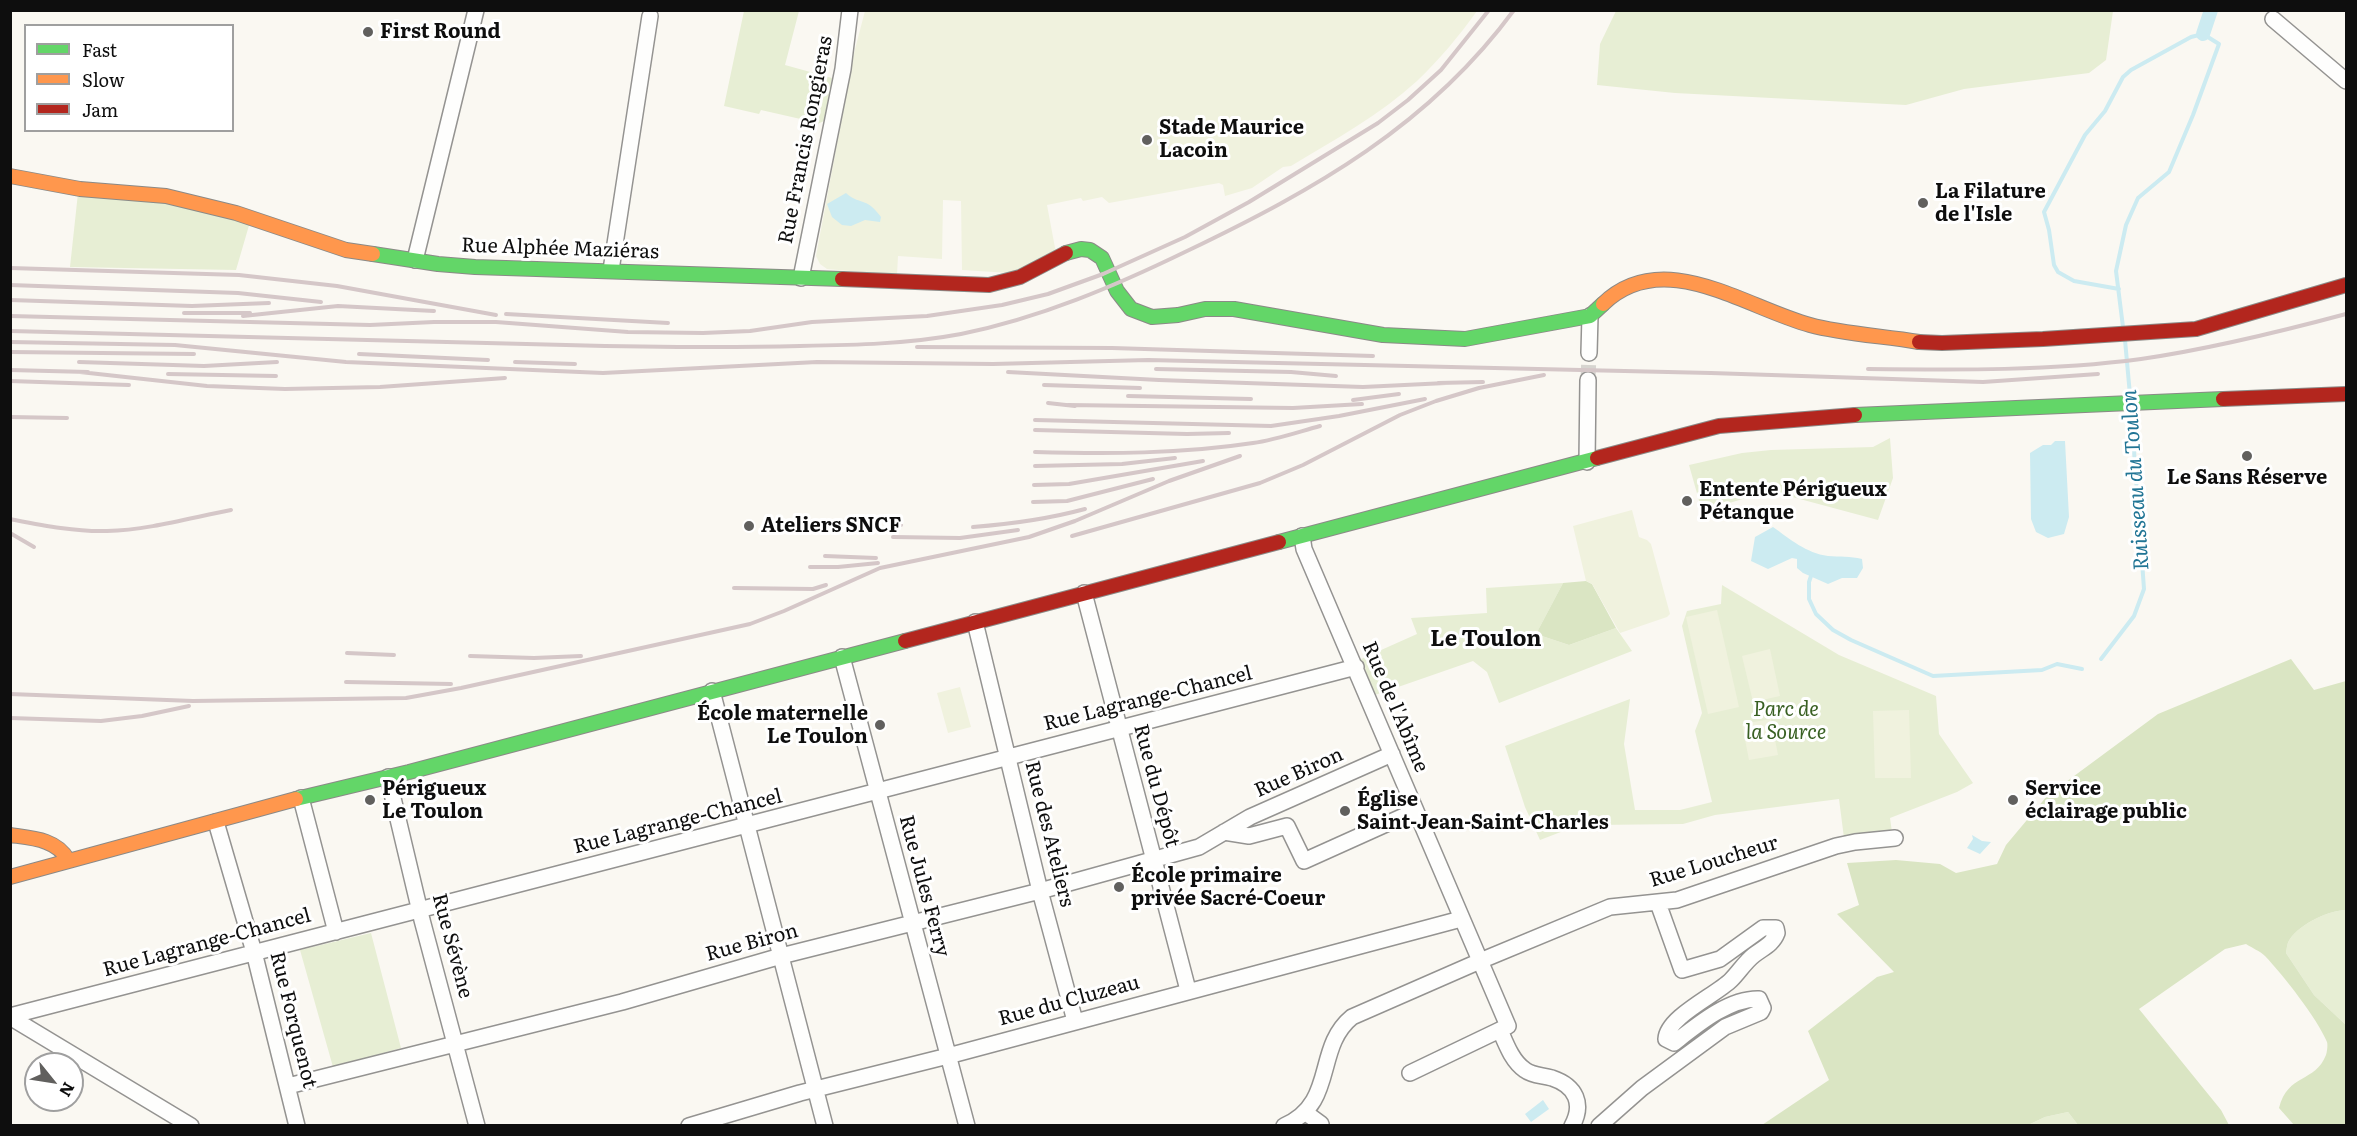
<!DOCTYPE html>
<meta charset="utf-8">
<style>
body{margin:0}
#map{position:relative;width:2357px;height:1136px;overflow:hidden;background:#faf8f2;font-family:Literata,serif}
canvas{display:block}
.frame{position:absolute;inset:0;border:12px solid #0e0e0e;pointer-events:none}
.legend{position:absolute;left:24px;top:24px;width:210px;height:108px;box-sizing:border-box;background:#fff;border:2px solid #9f9f9f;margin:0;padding:8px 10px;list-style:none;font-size:18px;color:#0e0e0e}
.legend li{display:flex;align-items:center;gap:12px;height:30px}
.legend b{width:30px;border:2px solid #9f9f9f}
.north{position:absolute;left:24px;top:1052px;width:60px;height:60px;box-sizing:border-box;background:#fff;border:2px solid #9f9f9f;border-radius:50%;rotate:120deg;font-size:16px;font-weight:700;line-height:24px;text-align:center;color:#0e0e0e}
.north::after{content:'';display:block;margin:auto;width:21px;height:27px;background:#61605e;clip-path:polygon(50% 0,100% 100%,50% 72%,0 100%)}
</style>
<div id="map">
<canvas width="2357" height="1136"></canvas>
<div class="frame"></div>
<ul class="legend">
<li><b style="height:8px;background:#63d668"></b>Fast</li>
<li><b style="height:8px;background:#ff974d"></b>Slow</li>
<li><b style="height:8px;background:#b3261e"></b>Jam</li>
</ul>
<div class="north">N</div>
</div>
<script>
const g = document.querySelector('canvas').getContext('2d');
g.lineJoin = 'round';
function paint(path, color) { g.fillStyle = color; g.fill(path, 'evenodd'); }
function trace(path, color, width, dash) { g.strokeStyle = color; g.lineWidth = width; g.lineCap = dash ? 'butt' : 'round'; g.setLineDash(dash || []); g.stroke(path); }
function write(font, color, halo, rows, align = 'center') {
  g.font = font + ' Literata,serif'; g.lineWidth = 6; g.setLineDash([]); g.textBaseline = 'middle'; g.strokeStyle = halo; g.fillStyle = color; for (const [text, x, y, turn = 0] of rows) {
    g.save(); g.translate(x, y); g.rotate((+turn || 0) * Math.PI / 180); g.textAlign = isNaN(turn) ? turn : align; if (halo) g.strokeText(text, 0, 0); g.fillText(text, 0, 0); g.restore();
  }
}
const green = new Path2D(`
 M 744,11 L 799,11 L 785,65 L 832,78 L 824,121 L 813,126 L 804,126 L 805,120 L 761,110 L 759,114 L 724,106 Z
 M 1616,11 L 1616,10 L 2113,11 L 2106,60 L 2089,73 L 1964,89 L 1906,105 L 1675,93 L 1597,85 L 1600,44 Z
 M 78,193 L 164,201 L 250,222 L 236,270 L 70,267 Z
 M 1890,438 L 1893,478 L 1878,520 L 1770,491 L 1702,511 L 1689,465 L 1742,453 L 1771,450 L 1873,447 Z
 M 1563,583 L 1536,634 L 1569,645 L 1616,628 L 1632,651 L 1499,703 L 1487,672 L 1473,661 L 1375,695 L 1361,659 L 1417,634 L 1411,618 L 1487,613 L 1486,588 Z
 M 1722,585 L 1839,655 L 1936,696 L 1939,734 L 1973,783 L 1957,792 L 1890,818 L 1892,832 L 1844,838 L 1839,799 L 1715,815 L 1683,824 L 1595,825 L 1592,820 L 1540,840 L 1525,807 L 1505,746 L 1630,699 L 1624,744 L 1635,810 L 1680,810 L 1712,802 L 1695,731 L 1702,713 L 1682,626 L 1687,611 L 1721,604 Z
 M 2346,910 L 2346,1025 L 2314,995 L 2286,953 C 2287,948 2287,943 2290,939 C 2300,924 2329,910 2346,910 Z
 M 371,933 L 401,1048 L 333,1067 L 300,950 Z
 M 2068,1112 L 2078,1125 L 2026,1126 L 2045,1117 Z`);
const forest = new Path2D(`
 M 1586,581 L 1592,584 L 1616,628 L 1569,645 L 1536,634 L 1563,583 Z
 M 2291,659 L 2314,690 L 2346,681 L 2346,910 C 2329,910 2300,924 2290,939 C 2287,943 2287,948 2286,953 L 2314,995 L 2346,1025 L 2346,1125 L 2294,1125 L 2279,1108 C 2288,1073 2315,1083 2326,1055 C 2327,1052 2328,1045 2327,1042 C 2317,1018 2283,975 2265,956 C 2260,951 2252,948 2246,944 L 2225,949 L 2139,1009 L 2221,1110 L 2229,1125 L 2078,1125 L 2068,1112 L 2045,1117 L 2026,1126 L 1762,1125 L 1829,1080 L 1808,1031 L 1877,977 L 1894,972 L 1837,914 L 1859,905 L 1847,863 L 1896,860 L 1940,864 L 1956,873 L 1997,864 L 2006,845 L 2047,796 L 2158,714 Z`);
const pitch = new Path2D(`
 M 865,11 L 1477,11 C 1459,36 1440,59 1417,81 C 1380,115 1334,140 1291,166 L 1283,167 L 1252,188 L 1225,196 L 1223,185 L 1219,183 L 1109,203 L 1102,197 L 1083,201 L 1081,198 L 1047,205 L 1056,253 L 1010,273 L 962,270 L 961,201 L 943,200 L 942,259 L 898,256 L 897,275 L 827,269 L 820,264 L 816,256 L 854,53 Z
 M 1632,510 L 1639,537 L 1647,540 L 1651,544 L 1670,614 L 1667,617 L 1620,633 L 1592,584 L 1586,581 L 1573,526 Z
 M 1717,610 L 1739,707 L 1708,714 L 1686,617 Z
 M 1770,649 L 1780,696 L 1753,702 L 1742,656 Z
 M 960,687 L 971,727 L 948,733 L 937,693 Z
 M 1909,710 L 1911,778 L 1875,778 L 1873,711 Z
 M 1771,719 L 1778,755 L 1749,760 L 1742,724 Z`);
const water = new Path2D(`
 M 846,193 C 858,205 866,196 881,217 L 880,222 L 865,220 L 851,226 L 842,225 L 832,217 L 827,204 Z
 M 2055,441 L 2065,441 L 2069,517 L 2064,534 L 2048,538 L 2036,532 L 2031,519 L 2030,453 L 2043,445 L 2051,445 Z
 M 1773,527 C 1790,539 1806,553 1828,556 C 1840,557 1850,556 1862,559 L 1863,568 L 1857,578 L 1842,578 L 1828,584 L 1803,573 L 1797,568 L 1797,559 L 1792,558 L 1768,569 L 1751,561 L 1755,537 Z
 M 1972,835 L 1982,841 L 1991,842 L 1980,854 L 1967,848 L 1973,839 Z
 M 1543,1100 L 1549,1109 L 1531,1122 L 1525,1114 Z`);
const stream = new Path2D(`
 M 2119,289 L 2074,281 L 2058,272 L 2054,265 L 2049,230 L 2044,212 L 2085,135 L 2105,111 L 2123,77 L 2131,70 L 2191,37 L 2203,34 L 2219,44 L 2193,115 L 2169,172 L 2138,198 L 2126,225 L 2116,271 L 2123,327
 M 2125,340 L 2130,395
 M 1811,576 L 1809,582 L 1809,599 L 1816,614 L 1833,630 L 1851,640 L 1933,676 L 2042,670 L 2057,664 L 2082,669
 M 2101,659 L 2134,616 L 2144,589 L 2131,409`);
const canal = new Path2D(`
 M 2203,34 L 2211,10`);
const streetTunnel = new Path2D(`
 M 1588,380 L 1589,353`);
const street = new Path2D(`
 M 2273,19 L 2346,81
 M 415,260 L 476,10
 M 611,270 L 650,16
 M 801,278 L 843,69 L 850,10
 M 1589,353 L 1590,316
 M 1587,462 L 1588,380
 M 1302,536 L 1304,549 L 1508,1026 L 1410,1073
 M 1084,593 L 1188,990
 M 975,622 L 1040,891 L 1075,1021
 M 842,657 L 967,1126
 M 712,691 L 825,1126
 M 388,777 L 422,920 L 477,1126
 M 301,798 L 336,932
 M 216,822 L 254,952 L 297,1126
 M 1224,832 L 1249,836 L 1287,826 L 1304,861 L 1415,811
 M 10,1016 L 1356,667
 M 10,1017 L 191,1126
 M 1500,1030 C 1506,1044 1512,1061 1525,1070 C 1533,1076 1542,1075 1552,1078 C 1576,1086 1584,1104 1572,1126
 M 288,1086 L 622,1002 L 781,956 L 1040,891 L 1199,847 L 1250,817 L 1392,754
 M 1306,1113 L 1321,1124
 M 689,1126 L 800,1093 L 948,1056 L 1461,919
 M 1284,1126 C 1337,1103 1314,1048 1352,1017 L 1480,961 L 1610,907 L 1677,900 L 1836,846 L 1855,842 L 1895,838
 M 1599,1126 L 1642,1088 L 1725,1027 L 1761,1012 L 1763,1008 L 1759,999 C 1729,998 1697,1025 1674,1043 L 1666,1039 C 1667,1017 1716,995 1731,980 C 1739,972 1745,962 1754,955 C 1763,948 1773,944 1777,933 L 1776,928 L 1763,928 L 1720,959 L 1682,970 L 1658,903`);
const fast = new Path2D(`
 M 1066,253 L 1081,249 L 1090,250 L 1102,258 L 1117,291 L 1131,309 L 1152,317 L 1178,315 L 1205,309 L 1234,309 L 1383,335 L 1465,339 L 1590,316 L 1603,304
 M 373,254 L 438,264 L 475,267 L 842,279
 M 1855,415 L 2223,399
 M 1279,542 L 1597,458
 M 296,799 L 409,772 L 905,641`);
const slow = new Path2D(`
 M 10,176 L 80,189 L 166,196 L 236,213 L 346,250 L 373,254
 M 1603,304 C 1663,246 1744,307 1810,325 C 1843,334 1884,336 1919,342
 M 10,835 C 31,838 57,839 68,860
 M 10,877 L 296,799`);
const jam = new Path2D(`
 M 842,279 L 989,285 L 1020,277 L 1066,253
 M 1919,342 L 1942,343 L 2043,339 L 2196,329 L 2346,285
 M 2223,399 L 2346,394
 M 1597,458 L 1719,426 L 1855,415
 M 905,641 L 1279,542`);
const rail = new Path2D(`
 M 10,268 L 239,275 L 337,286 L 496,315
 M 10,285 L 238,293 L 321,302
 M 10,300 L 192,306 L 269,303
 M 184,313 L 250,313
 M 506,314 L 668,323
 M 10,316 L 370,325 L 434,322 L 496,322 L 628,332 L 703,333 L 750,331 L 812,322 L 927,316 L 1002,305 L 1048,294 L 1103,274 L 1185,237 L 1249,202 L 1378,123 L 1408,100 L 1441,70 L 1489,10
 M 243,316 L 338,306 L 434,311
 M 10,331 C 196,334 381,340 566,345 C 644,347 722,348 800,346 C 854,345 908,344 961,334 C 1040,318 1115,286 1187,251 C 1314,190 1429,126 1514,10
 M 10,342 L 175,345 L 346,362 L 603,373 L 817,362 L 993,364 L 1148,360 L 1711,373 L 1983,382 L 2098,374
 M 917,347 L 1112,348 L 1373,356
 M 10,352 L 194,354
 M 359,354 L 488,360
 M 79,362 L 204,366 L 277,362
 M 515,362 L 575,364
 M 1156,369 L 1291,372 L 1336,376
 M 1868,369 C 1959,370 2051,371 2141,359 C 2210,349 2279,332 2346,314
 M 10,370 L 88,372
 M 80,372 L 207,386 L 285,389 L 380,387 L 505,378
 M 1008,372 L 1159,380 L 1363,387 L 1446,383
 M 168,374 L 276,376
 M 10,381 L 129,385
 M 1438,383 L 1483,382
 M 1044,385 L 1140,388
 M 1128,396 L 1251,399
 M 1353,400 L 1399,394
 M 1048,403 L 1075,406
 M 1068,405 L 1293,408 L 1362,404
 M 10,417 L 67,418
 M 1035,420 L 1271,426 L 1339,416 L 1425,399
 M 1035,430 L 1187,434 L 1229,433
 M 1035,452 C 1107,454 1181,454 1253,443 C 1275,440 1298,432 1320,426
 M 1035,466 L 1122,464 L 1175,458
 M 1034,485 L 1069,484 L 1203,461
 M 1033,502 L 1067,501 L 1153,479
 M 10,519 C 41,525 75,532 107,531 C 148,530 190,518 231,510
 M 893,525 L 901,525
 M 973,527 C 1012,524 1048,519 1085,509
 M 10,533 L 34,547
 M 1072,536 L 1260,483 L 1303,465 L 1400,415 L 1436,401 L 1479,388 L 1544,375
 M 893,537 L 960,538 L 1018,530
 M 825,556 L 876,558
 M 810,567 L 838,567 L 878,563
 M 734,588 L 813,589 L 826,585
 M 347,653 L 394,655
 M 470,656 L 534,658 L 581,656
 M 346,682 L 451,684
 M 10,694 L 193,701 L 406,698 L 461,688 L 750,624 L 784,611 L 880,568 L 1029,537 L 1075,521 L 1169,481 L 1240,456
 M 10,718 L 101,721 L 142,716 L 189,706`);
const markers = [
 [368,32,6,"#61605e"],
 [1147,140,6,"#61605e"],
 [1923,203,6,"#61605e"],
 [2247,456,6,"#61605e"],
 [1687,501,6,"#61605e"],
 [749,526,6,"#61605e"],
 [880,725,6,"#61605e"],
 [370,800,6,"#61605e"],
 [2013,800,6,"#61605e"],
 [1345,811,6,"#61605e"],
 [1119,887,6,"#61605e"]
];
const poiNames = [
 ["First Round",380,32],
 ["Stade Maurice",1159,128],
 ["Lacoin",1159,151],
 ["La Filature",1935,192],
 ["de l'Isle",1935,215],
 ["Le Sans Réserve",2247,478,"center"],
 ["Entente Périgueux",1699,490],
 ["Pétanque",1699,513],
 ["Ateliers SNCF",761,526],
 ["École maternelle",868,714,"right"],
 ["Le Toulon",868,737,"right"],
 ["Périgueux",382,789],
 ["Le Toulon",382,812],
 ["Service",2025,789],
 ["éclairage public",2025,812],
 ["Église",1357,800],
 ["Saint-Jean-Saint-Charles",1357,823],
 ["École primaire",1131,876],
 ["privée Sacré-Coeur",1131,899]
];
const streetNames = [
 ["Rue Francis Rongieras",806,140,-79],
 ["Rue Alphée Maziéras",560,249,2],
 ["Rue Lagrange-Chancel",1148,699,-14],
 ["Rue de l'Abîme",1395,707,67],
 ["Rue Biron",1299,773,-24],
 ["Rue du Dépôt",1156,786,75],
 ["Rue Lagrange-Chancel",678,822,-14],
 ["Rue des Ateliers",1049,834,76],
 ["Rue Loucheur",1714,862,-17],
 ["Rue Jules Ferry",924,886,75],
 ["Rue Lagrange-Chancel",207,943,-15],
 ["Rue Biron",752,943,-15],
 ["Rue Sévène",452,946,75],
 ["Rue du Cluzeau",1069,1001,-15],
 ["Rue Forquenot",293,1020,76]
];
const parkNames = [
 ["Parc de",1786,710],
 ["la Source",1786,733]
];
const waterNames = [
 ["Ruisseau du Toulon",2136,480,-94]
];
const quarterNames = [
 ["Le Toulon",1486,640]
];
paint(green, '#e7eed4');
paint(forest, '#dae5c3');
paint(pitch, '#f0f2de');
paint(water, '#ccebf1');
trace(stream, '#ccebf1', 4);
trace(canal, '#ccebf1', 14);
trace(streetTunnel, '#d7d5d0', 15, [15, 8]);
trace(street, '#949391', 18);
trace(fast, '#8b8a87', 16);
trace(slow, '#8b8a87', 16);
trace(jam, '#8b8a87', 16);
trace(street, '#fefefd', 15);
trace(fast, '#63d668', 14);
trace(slow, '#ff974d', 14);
trace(jam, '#b3261e', 14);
trace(rail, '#d5c7c8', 4);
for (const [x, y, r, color] of markers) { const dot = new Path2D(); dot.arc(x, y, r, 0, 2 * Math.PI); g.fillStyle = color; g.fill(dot); trace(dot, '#fff', 2); }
write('bold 20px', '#0e0e0e', '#fff', poiNames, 'left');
write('20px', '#0e0e0e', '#fff', streetNames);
write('italic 20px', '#396023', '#fff', parkNames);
write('italic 21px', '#217595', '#fff', waterNames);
write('bold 22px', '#0e0e0e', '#fff', quarterNames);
</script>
